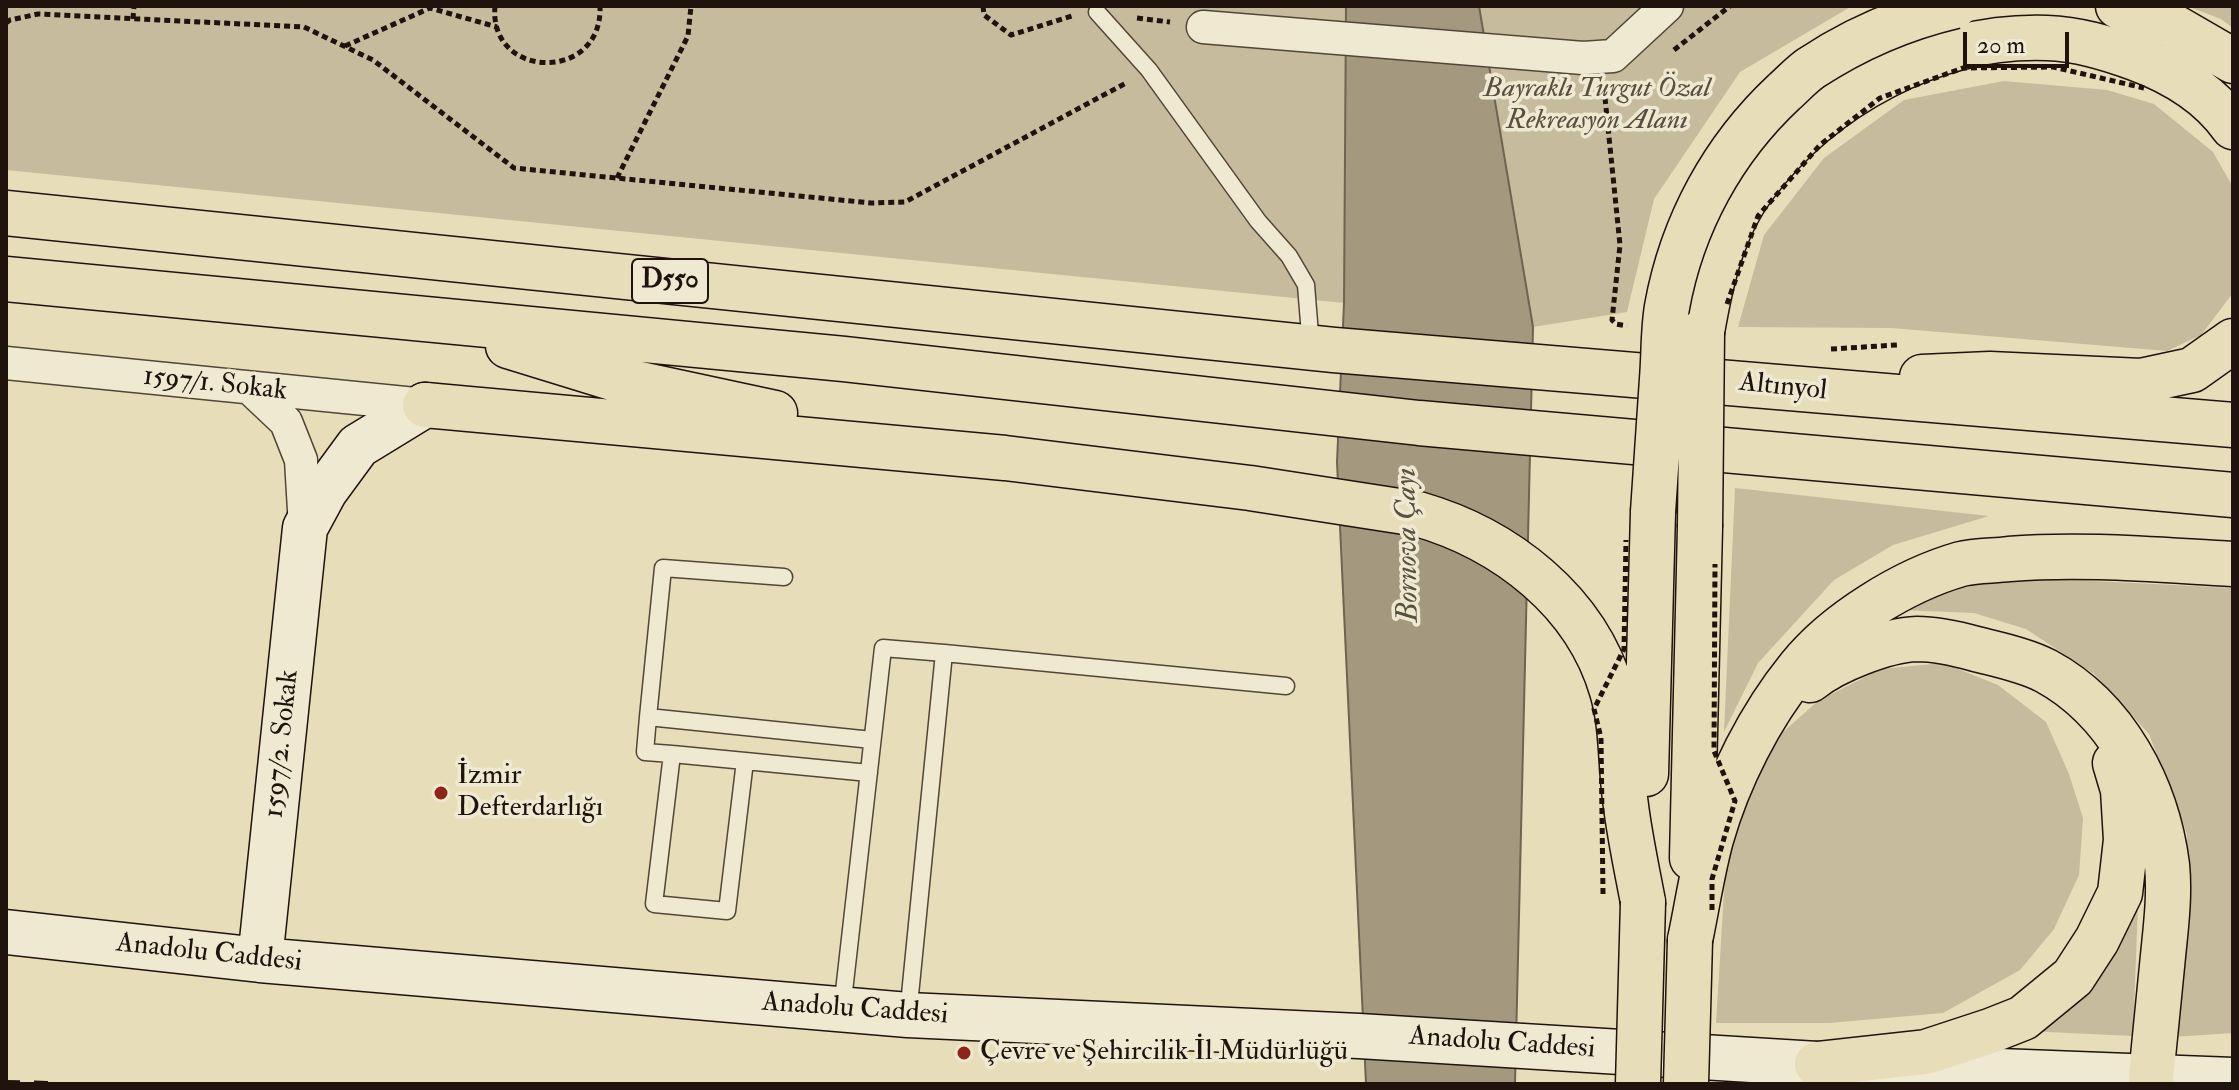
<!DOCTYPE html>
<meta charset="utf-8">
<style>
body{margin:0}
#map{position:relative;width:2239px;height:1090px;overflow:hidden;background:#e8ddb9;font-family:"IM FELL Double Pica",serif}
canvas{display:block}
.frame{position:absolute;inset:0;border:8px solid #20130d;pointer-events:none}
.scale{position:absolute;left:1963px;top:32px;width:106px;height:36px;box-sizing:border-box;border:4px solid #20130d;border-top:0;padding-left:10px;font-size:24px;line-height:28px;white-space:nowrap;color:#20130d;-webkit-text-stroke:6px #f0e9d2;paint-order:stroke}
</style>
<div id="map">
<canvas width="2239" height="1090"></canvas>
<div class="frame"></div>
<div class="scale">20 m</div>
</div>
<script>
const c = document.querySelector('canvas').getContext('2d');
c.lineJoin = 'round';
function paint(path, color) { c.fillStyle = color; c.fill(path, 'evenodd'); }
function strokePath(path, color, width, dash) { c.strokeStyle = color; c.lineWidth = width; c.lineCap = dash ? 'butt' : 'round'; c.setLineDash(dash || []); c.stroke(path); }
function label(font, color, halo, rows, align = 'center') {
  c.font = font + ' "IM FELL Double Pica",serif'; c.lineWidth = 7; c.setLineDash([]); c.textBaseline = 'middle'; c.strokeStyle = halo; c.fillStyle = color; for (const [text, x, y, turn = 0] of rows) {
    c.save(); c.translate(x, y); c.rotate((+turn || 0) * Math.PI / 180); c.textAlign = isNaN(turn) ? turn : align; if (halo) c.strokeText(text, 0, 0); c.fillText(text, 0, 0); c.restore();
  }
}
const green = new Path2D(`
 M6 6H1346L1344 303 6 170Z
 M1479 6H1852L1740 72 1654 199 1627 312 1533 327Z
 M2187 6H2233V28L2221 19Z
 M2004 81 2107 90 2154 104 2213 152 2233 187V293L2201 335 2167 351 1891 328 1738 327 1764 235 1824 158 1904 100Z
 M1735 488 1989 516 1893 545 1834 580 1758 663 1724 732Z
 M2015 577 2233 588V1033L2172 1037 2187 834 2149 734 2094 674 2026 629 1974 613 1901 610 1944 586Z
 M1943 663 1998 685 2046 722 2069 774 2083 818 2079 875 2054 929 2020 970 1943 1013 1829 1023H1716L1728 828 1774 740 1818 701 1881 669Z
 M2139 877 2133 1036 2026 1031Z`);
const water = new Path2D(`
 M1346 6H1479L1533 327 1515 1084H1366L1337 462 1344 303Z`);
const path = new Path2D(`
 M495 6C488 80 603 83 600 6
 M983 6 984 15 1011 35 1072 16
 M1137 18 1170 22
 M133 19 134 6
 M6 23 10 20 38 14 304 27 373 60 514 168 871 203 905 202 1126 83
 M345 46 430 8 497 27
 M1674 50 1730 6
 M1604 88 1620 245 1612 320 1616 324 1627 326
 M617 178 688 36 691 6
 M1831 349 1897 345`);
const lane = new Path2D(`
 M1097 12 1149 70 1258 221 1289 256 1306 285 1311 347
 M944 653 1286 686
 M648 717 663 568 784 577
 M672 754 745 761
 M869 773 745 761 727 911 654 904 672 754 645 752 648 717 872 740
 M842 1009 883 648 944 653 908 1015`);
const street = new Path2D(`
 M1203 27 1583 58 1613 56 1667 6
 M6 363 425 405
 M251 389 286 422 301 460 305 527`);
const secondary = new Path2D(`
 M6 932 260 960 908 1015 1359 1036 1817 1064 2233 1080
 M260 960 305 528 325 491 358 446 425 405`);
const highway = new Path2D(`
 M2118 6 2171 25 2233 61
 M6 213 1334 350 2233 425
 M6 279 844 359 1419 423 2233 495
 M1702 332C1711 280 1722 228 1755 185 1822 96 1934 34 2047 38 2078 39 2107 48 2135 58 2173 72 2210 94 2233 127
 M508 346 612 378 775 413
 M1922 377 1990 374 2141 381 2192 370 2233 341
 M425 405 1005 458 1250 488 1418 514C1505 539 1586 601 1612 691 1623 728 1620 768 1626 806 1630 838 1637 870 1643 902
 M1810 680C1833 661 1886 640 1917 639 1936 639 1958 644 1976 649 1999 655 2025 660 2046 671 2116 709 2157 787 2167 865 2170 895 2166 926 2163 956 2159 996 2155 1037 2151 1077
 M1646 774 1653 512
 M1692 858 1700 527
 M1690 940C1697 907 1702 872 1711 839 1728 779 1760 716 1799 668 1836 622 1905 580 1961 564 1976 560 1994 561 2009 559 2083 553 2158 560 2233 564
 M1817 1064 1926 1052 1990 1031 2023 1018 2073 977 2097 940 2120 893 2126 840 2123 790 2115 763`);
const rail = new Path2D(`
 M6 1083 54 1084`);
const pathBridge = new Path2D(`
 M1727 304 1758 216 1820 145 1880 98 1963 68 2053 67 2144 88
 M1603 894 1601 738 1594 709 1624 649 1626 540
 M1712 910V879L1735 801 1714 751 1715 564`);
const primaryBridge = new Path2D(`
 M1638 1084 1643 902
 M1686 1084 1690 940`);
const highwayBridge = new Path2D(`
 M1653 512C1656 468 1659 423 1662 379 1664 355 1663 330 1667 307 1682 224 1723 149 1784 92 1793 84 1801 75 1811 68 1855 39 1904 18 1955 6
 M1700 527 1702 332`);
const markers = [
 [441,793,8,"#8f2418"],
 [964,1053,8,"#8f2418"]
];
const shields = [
 [670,281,76]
];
const shieldNames = [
 ["D550",670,281]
];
const parkNames = [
 ["Bayraklı Turgut Özal",1597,90],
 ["Rekreasyon Alanı",1597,122]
];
const streetNames = [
 ["1597/1. Sokak",215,385,6],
 ["Altınyol",1783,388,6],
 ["1597/2. Sokak",283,744,-84],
 ["Anadolu Caddesi",209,954,6],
 ["Anadolu Caddesi",855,1010,4],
 ["Anadolu Caddesi",1502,1044,4]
];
const poiNames = [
 ["İzmir",457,777],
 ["Defterdarlığı",457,809],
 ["Çevre ve Şehircilik İl Müdürlüğü",980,1053]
];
const waterNames = [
 ["Bornova Çayı",1409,545,-91]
];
paint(green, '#c6bb9c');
paint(water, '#a4987f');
strokePath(water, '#6f6351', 2);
strokePath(lane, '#524638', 19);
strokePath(street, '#524638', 35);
strokePath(secondary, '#20130d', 47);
strokePath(highway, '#20130d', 47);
strokePath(path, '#20130d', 5, [6, 4]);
strokePath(lane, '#f0e9d2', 16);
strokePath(street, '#f0e9d2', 32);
strokePath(secondary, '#f0e9d2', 44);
strokePath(highway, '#e8ddb9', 44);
strokePath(rail, '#20130d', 6, [14, 14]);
strokePath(primaryBridge, '#20130d', 47, []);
strokePath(highwayBridge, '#20130d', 47, []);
strokePath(pathBridge, '#20130d', 5, [6, 4]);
strokePath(primaryBridge, '#e8ddb9', 44);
strokePath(highwayBridge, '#e8ddb9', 44);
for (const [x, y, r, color] of markers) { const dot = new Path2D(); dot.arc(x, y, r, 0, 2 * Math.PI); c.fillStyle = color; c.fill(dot); strokePath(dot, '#f0e9d2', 3); }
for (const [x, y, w] of shields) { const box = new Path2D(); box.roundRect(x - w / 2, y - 22, w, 44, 6); c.fillStyle = '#f0e9d2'; c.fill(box); strokePath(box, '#20130d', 2); }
label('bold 26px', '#20130d', null, shieldNames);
label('italic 28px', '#5a4e3f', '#f0e9d2', parkNames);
label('28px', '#20130d', '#f0e9d2', streetNames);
label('28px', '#20130d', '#f0e9d2', poiNames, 'left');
label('italic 30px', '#5b4f40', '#f0e9d2', waterNames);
</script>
